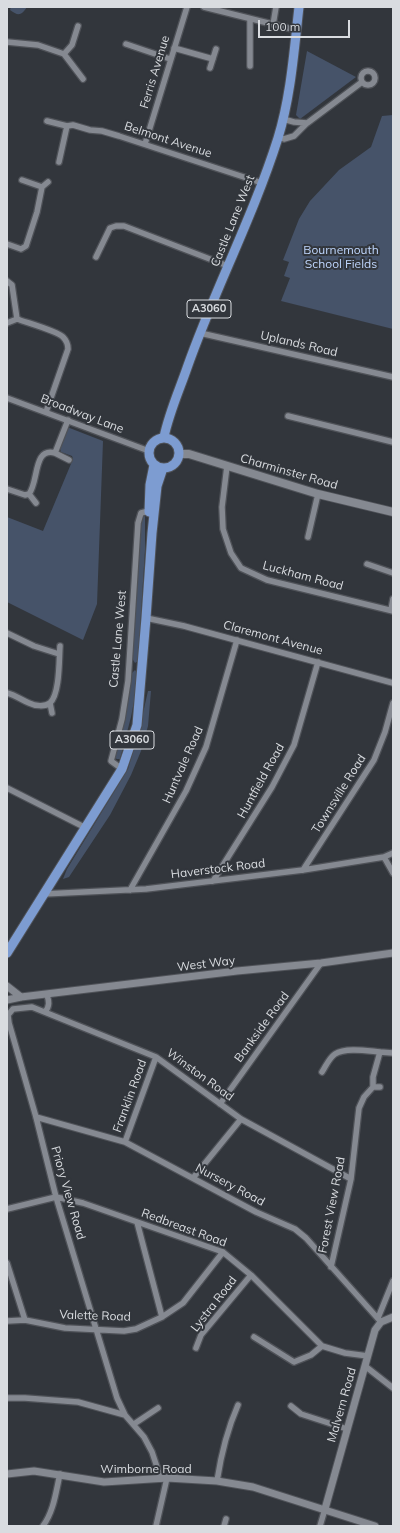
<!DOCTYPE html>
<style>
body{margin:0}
#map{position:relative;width:400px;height:1533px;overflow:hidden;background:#32363c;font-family:Mulish,sans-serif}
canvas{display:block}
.frame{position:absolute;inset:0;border:8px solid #d9dce0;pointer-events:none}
.scale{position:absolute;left:258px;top:20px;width:92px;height:18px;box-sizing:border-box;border:2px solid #d9dce0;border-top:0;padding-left:5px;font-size:12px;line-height:14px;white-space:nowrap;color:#d9dce0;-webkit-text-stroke:3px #32363c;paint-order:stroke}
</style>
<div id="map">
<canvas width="400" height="1533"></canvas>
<div class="frame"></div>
<div class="scale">100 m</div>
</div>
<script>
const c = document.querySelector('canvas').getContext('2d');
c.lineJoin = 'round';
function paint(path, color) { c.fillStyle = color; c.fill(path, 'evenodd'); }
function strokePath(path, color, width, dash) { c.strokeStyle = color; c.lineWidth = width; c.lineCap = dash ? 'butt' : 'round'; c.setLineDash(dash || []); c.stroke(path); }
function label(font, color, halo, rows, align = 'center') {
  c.font = font + ' Mulish,sans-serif'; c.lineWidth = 4; c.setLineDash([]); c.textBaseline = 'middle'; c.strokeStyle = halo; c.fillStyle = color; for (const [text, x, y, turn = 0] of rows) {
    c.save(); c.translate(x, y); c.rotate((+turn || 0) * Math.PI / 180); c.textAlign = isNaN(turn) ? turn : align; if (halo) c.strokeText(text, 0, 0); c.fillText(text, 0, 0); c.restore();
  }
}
const green = new Path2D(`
 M11 7H27C21 16 18 16 10 10Z
 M307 51 356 77 300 119 296 115Z
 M393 115V329L281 301 290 278 284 276 289 262 283 260 299 219 310 201 339 170 371 147 382 116Z
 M67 427 103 441 97 604 83 640 7 602V517L43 531 73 459 72 456 61 452 60 448Z
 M145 516V550L138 661 135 663 132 658 141 518Z
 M135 670 139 675 131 717 120 759H117L115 758 125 716 131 674Z
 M148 691H151L148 726 141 751 131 775 110 815 69 877 63 879 67 869 128 769 138 735Z`);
const minor = new Path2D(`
 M204 7 296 30
 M250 19V66
 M273 25 276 7
 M7 42 38 45 64 54 83 79
 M126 44 170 59
 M174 48 213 59
 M64 54 72 45 78 26
 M210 68 216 49
 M361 78a7 7 0 1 1 14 0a7 7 0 1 1-14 0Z
 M283 119 294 122 307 123
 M47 121 67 126 73 125 90 130 102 131 119 136 262 183
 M278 137 284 139 294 136 306 124 362 82
 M145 144 187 7
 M59 162 67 126
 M22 180 42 187
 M7 244 21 249 26 246 37 212 42 187 48 182
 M96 257 110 228 116 226H124L228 266
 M7 281 12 285 17 319
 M17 319C28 323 57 331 63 337 67 341 68 344 68 349L46 412
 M7 323 17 319
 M200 333 393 377
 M7 398 149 451
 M288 416 393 442
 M55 453 69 460
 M227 466 222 507 223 529 231 553 241 568 267 580 393 611
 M7 489 25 495 29 494C39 481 33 447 55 453L68 420
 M29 494 36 503
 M308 537 318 494
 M367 564 393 573
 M391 610 393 599
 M146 618 184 626 393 683
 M7 633 34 646 59 654
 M7 693C15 695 22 700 29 703 35 706 45 707 50 703 60 694 59 659 60 646
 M50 703 52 713
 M122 769 111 761 122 719 128 681 138 523 141 513 149 511
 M7 788 86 828
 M384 857 393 873
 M303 870 374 760 385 732 393 703
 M213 881 272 787 294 745 318 662
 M130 890 186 791 206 747 237 640
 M43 894 146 889 303 870 384 857 393 853
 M45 1012C50 1006 49 1001 47 995
 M380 1052 393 1053
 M322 1072C326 1066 329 1058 335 1054 346 1047 368 1051 380 1052L373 1077V1087
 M220 1104 321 963
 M36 1117 125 1142 256 1212 295 1229 306 1238 381 1322
 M125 1142 156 1057
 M193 1178 241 1119
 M7 1209 56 1197 83 1203 223 1252 251 1275 322 1346 345 1353 368 1356
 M137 1222 162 1317
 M7 1263 25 1320
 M331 1267 351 1179 359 1108 364 1097 373 1087H380
 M378 1318 393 1281
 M7 1321 25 1320 65 1328 124 1331 136 1329 162 1317 183 1303 223 1252
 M254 1337 294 1362 311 1355 322 1346
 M196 1348 201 1335 251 1275
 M365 1366 393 1388
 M7 1398H25L78 1402 125 1415 144 1437 152 1452 161 1479
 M291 1406 301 1414 347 1429
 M125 1415 117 1398 56 1197 36 1117 9 1023 8 1015 13 1009 32 1007 156 1057 241 1119 351 1179
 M134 1424 158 1408
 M217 1481C221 1455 227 1430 238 1405
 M43 1526C54 1511 56 1491 60 1474
 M156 1526 167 1478
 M224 1526 226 1519
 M320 1526 325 1509`);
const tertiary = new Path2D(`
 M7 986 21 997
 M7 1000 21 997 237 971 321 963 393 953
 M7 1474 34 1471 104 1482 167 1478 217 1481 253 1487 375 1526
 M325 1509 375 1330 381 1322 393 1317`);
const secondary = new Path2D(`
 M179 454H189L318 494 393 512`);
const primary = new Path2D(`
 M164 437C169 413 179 391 187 368 214 291 253 217 278 138 291 96 294 50 299 7
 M149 453a15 15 0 1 1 30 0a15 15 0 1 1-30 0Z
 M149 512 150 485 154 465
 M7 953 122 769 137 725 146 618 152 533 157 486 163 468`);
const shields = [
 [209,309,44],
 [132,740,44]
];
const shieldNames = [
 ["A3060",209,309],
 ["A3060",132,740]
];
const streetNames = [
 ["Ferris Avenue",155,72,-73],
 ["Belmont Avenue",168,140,18],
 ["Castle Lane West",233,221,-68],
 ["Uplands Road",299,344,13],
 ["Broadway Lane",82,414,21],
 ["Charminster Road",289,472,16],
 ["Luckham Road",303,576,15],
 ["Claremont Avenue",273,638,15],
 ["Castle Lane West",118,639,-85],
 ["Huntvale Road",183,765,-66],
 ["Huntfield Road",261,781,-61],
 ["Townsville Road",339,794,-58],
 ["Haverstock Road",218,869,-7],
 ["West Way",206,964,-7],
 ["Bankside Road",262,1027,-54],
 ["Winston Road",200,1075,36],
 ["Franklin Road",130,1096,-70],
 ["Nursery Road",230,1185,28],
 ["Priory View Road",68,1193,74],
 ["Forest View Road",332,1205,-79],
 ["Redbreast Road",184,1228,20],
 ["Lystra Road",214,1304,-52],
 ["Valette Road",95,1316,2],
 ["Malvern Road",342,1405,-74],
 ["Wimborne Road",146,1469]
];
const parkNames = [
 ["Bournemouth",341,250],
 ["School Fields",341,264]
];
paint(green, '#465369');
strokePath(minor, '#4f5258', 8);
strokePath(tertiary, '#4f5258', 9);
strokePath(secondary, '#4f5258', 10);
strokePath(primary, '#4f5258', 11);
strokePath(minor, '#858991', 5.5);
strokePath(tertiary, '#858991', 7);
strokePath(secondary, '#858991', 8);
strokePath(primary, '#7d9cd1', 9);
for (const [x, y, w] of shields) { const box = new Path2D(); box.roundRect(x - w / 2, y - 9, w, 18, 3); c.fillStyle = '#32363c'; c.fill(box); strokePath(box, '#d9dce0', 1); }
label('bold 11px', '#d9dce0', null, shieldNames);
label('12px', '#d9dce0', '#32363c', streetNames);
label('12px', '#bfd6fd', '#32363c', parkNames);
</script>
